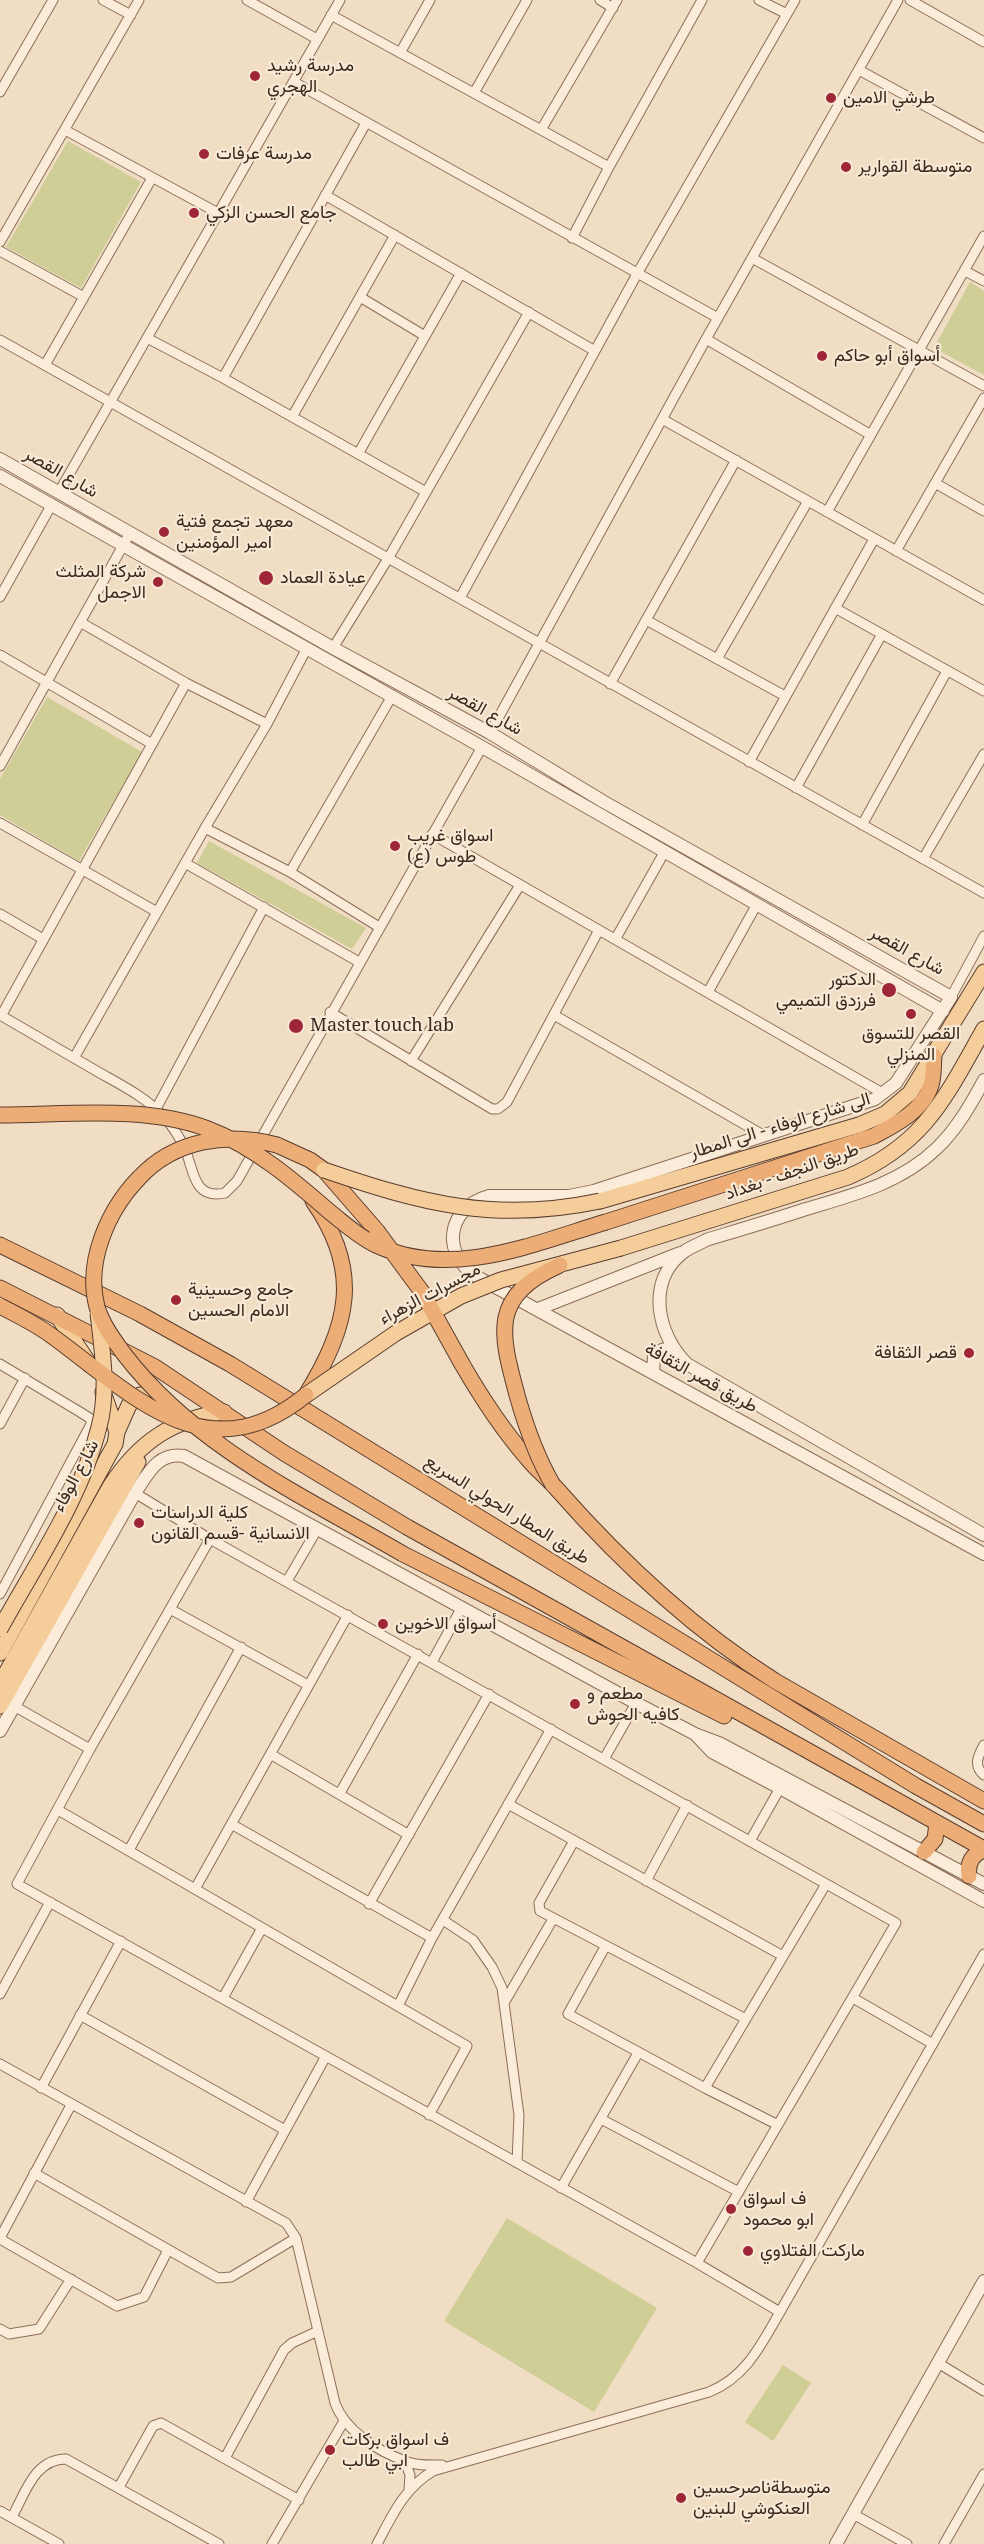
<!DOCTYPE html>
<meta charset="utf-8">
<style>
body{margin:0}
canvas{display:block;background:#f0ddc4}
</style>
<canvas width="984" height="2544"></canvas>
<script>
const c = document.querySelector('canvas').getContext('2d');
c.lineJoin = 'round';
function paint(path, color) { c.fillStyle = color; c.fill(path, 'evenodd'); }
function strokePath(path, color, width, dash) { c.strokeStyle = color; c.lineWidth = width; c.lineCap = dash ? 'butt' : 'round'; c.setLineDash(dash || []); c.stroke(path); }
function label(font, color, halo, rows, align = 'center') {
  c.font = font + ' "Noto Serif",Vazirmatn,serif'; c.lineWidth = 4.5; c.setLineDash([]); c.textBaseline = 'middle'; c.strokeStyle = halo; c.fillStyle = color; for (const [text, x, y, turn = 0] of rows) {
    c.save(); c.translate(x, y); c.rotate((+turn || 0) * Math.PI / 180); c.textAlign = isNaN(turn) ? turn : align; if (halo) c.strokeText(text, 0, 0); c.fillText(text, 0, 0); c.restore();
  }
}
const green = new Path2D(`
 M68 141 141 182 81 288 6 247Z
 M970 282 984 291V375L934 348Z
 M47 697 142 752 79 861 0 815V779Z
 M209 841 366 928 352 949 197 863Z
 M507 2218 657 2308 594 2412 444 2321Z
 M783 2365 811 2383 773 2441 745 2422Z`);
const minor = new Path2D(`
 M103 0 131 15
 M247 0 317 39
 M600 0 613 8
 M759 0 787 14
 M910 0 984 42
 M331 15 609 167
 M400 53 430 0
 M859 70 984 138
 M294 82 718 318
 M0 92 53 0
 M474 93 527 0
 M65 130 218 213
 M541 130 617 0
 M325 195 595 351
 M572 238 609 167 702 0
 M0 242 139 0
 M0 251 84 297
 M752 258 984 386
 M965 271 984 281
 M360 297 425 336
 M147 338 223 378 426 492
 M706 339 871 435
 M0 340 984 893
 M45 365 152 178
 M223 378 366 123
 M292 417 395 235
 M662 419 984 600
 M358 454 461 273
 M935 483 984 511
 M59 492 340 0
 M827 512 984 236
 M896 551 984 398
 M0 597 52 504
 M460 598 637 274 795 0
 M835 608 984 691
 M646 620 785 696
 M80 622 186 683 267 724
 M333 648 389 557 529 312
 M0 655 152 744
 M717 659 808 501
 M610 684 736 460
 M490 733 706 339 898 0
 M749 762 874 539
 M0 766 130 533
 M796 788 882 634
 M0 823 157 912
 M862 825 947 671
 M205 828 290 872 379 927
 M432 834 884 1094
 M923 859 984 754
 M185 863 359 962
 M290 872 392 696
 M0 914 43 939
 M616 938 665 851
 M708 992 757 904
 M951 997 984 936
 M330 1012 492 1109H498L507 1102 599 930
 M0 1015C34 1035 67 1054 100 1073 123 1086 147 1098 165 1118 173 1127 180 1138 185 1149 194 1170 193 1200 225 1193L237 1181 482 747
 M554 1015 763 1135
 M1 1016 186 683
 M74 1058 205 828 267 724 307 648
 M411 1061 520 885
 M156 1109 264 907
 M0 1364 80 1412 91 1419V1424L0 1594
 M0 1424 25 1378
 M135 1493 210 1539 896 1923 697 2263
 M210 1539 90 1749 17 1884 697 2263 780 2312
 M287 1581 318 1528
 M170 1609 308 1685
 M432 1662 462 1607
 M14 1706 90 1749
 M984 1745C978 1756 973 1766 984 1775
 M272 1755 409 1835
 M604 1759 636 1703
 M340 1793 418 1654
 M508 1804 783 1956
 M58 1810 467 2046 429 2115
 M233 1825 432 1938
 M574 1841 539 1903 540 1911 746 2019
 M750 1841 780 1788
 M129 1850 241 1647
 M646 1881 687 1805
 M195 1889 348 1615
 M369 1904 489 1694
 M443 1920 473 1940 492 1967 502 1988 519 2115 517 2163
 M605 1947 568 2014 705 2088
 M0 1994 50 1902
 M223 1998 262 1928
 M853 1998 933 2044
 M504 2003 553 1919
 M398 2006 432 1938 551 1729
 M80 2015 285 2130
 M0 2064 286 2223 296 2238 335 2403C345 2431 378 2451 405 2461 416 2466 430 2465 442 2465
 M41 2088 121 1941
 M601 2119 739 2192
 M778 2125 705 2088 826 1884
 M34 2173 218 2278 231 2277 296 2238
 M561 2188 638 2053
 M246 2202 326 2056
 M0 2238 71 2105
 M0 2239 117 2306 144 2297 168 2250
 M0 2329 9 2334 39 2329 71 2279
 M938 2363 984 2391
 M225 2458 284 2350 292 2343 318 2331
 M405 2462 410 2475 409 2489
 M119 2487 153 2426 161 2423 299 2500
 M0 2511 59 2544
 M853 2514 907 2544
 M12 2517C25 2494 34 2459 66 2459L219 2544
 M272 2544 344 2421
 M377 2544C392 2516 404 2488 433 2471L709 2392C746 2377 761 2345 780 2312L984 1954
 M944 2544 984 2474`);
const tertiary = new Path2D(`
 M0 459 333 648 490 733 604 802 951 997 896 1083 875 1099 594 1191 569 1196H489C446 1208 440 1255 479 1278L984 1554
 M0 476 482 747 943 1011
 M984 1080C971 1104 957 1129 937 1148 901 1183 853 1195 806 1209 773 1220 739 1230 706 1240 699 1244 691 1247 685 1251 645 1280 657 1335 687 1364L984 1535
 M538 1309 680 1253
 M653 1372 654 1356 662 1350 673 1348
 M0 1731 135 1493C148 1474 157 1452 184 1456L636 1703 695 1734 719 1743 984 1884
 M695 1734 712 1752 780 1788 984 1901
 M836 2544 984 2281`);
const primary = new Path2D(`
 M600 1201 859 1125 885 1114 910 1093 984 972
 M621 1248 848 1177C925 1144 945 1098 984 1029
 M57 1315 90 1365
 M117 1432 129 1405 140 1395H155L165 1403
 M0 1653 115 1444 117 1432 103 1392
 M0 1684 111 1485C139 1442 173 1419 224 1412
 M0 1706 138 1462`);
const trunk = new Path2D(`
 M277 1145 310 1160 324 1170 377 1231
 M606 1222 874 1136C895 1125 924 1110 931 1085 934 1076 933 1066 934 1056
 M0 1245 140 1314 230 1364 916 1786 984 1824
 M0 1288 155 1367 284 1453 407 1527 984 1849
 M462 1364C481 1397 502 1429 527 1458 536 1469 547 1478 556 1488 621 1562 691 1628 775 1681L984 1801
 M306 1395C348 1326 363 1272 313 1201
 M403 1554 724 1716
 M924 1852 935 1839 937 1823
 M969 1876C967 1863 972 1854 984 1850`);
const primaryBridge = new Path2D(`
 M324 1170C423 1204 496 1223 600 1201
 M306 1395 396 1333 461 1296 501 1280 621 1248
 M0 1629C35 1565 81 1499 99 1427 109 1390 102 1350 98 1313`);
const trunkBridge = new Path2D(`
 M0 1115C67 1115 144 1105 208 1129 255 1147 293 1180 331 1213 345 1224 359 1237 376 1245 451 1280 532 1244 606 1222
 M277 1145C228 1132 175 1139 139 1178 108 1210 85 1262 97 1307 102 1324 114 1340 124 1354 195 1447 305 1497 403 1554
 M377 1231 422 1292 462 1364
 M0 1306C17 1315 36 1324 52 1336 133 1395 207 1476 306 1395
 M553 1485C536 1456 526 1427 517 1395 500 1332 490 1296 560 1265`);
const markers = [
 [255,76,6,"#9e2637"],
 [831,98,6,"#9e2637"],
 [204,154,6,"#9e2637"],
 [846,167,6,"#9e2637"],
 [194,213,6,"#9e2637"],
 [822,356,6,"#9e2637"],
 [164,532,6,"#9e2637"],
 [266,578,8,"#9e2637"],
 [158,582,6,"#9e2637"],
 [395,846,6,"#9e2637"],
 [889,990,8,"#9e2637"],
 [911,1014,6,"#9e2637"],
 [296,1026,8,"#9e2637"],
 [176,1300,6,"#9e2637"],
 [969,1353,6,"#9e2637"],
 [139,1523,6,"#9e2637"],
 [383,1624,6,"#9e2637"],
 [575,1704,6,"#9e2637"],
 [731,2209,6,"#9e2637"],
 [748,2251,6,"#9e2637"],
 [330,2450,6,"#9e2637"],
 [681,2498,6,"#9e2637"]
];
const poiNames = [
 ["مدرسة رشيد",267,66],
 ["الهجري",267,87],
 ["طرشي الامين",843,98],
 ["مدرسة عرفات",216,154],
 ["متوسطة القوارير",858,167],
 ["جامع الحسن الزكي",206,213],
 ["أسواق أبو حاكم",834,356],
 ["معهد تجمع فتية",176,522],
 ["امير المؤمنين",176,543],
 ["شركة المثلث",146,572,"right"],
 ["الاجمل",146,593,"right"],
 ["عيادة العماد",280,578],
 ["اسواق غريب",407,836],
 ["طوس (ع)",407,857],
 ["الدكتور",876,980,"right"],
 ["فرزدق التميمي",876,1001,"right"],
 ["Master touch lab",310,1026],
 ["القصر للتسوق",911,1034,"center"],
 ["المنزلي",911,1055,"center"],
 ["جامع وحسينية",188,1290],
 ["الامام الحسين",188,1311],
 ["قصر الثقافة",957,1353,"right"],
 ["كلية الدراسات",151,1513],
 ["الانسانية -قسم القانون",151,1534],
 ["أسواق الاخوين",395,1624],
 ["مطعم و",587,1694],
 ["كافيه الحوش",587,1715],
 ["ف اسواق",743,2199],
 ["ابو محمود",743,2220],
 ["ماركت الفتلاوي",760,2251],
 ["ف اسواق بركات",342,2440],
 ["ابي طالب",342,2461],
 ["متوسطةناصرحسين",693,2488],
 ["العنكوشي للبنين",693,2509]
];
const streetNames = [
 ["شارع القصر",61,473,30],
 ["شارع القصر",485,711,29],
 ["شارع القصر",907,951,29],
 ["الى شارع الوفاء - الى المطار",780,1126,-17],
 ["طريق النجف - بغداد",792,1172,-19],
 ["مجسرات الزهراء",430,1294,-28],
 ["طريق قصر الثقافة",701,1378,29],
 ["شارع الوفاء",76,1476,-62],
 ["طريق المطار الحولي السريع",507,1510,32]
];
paint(green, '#cfce97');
strokePath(minor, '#8c6e59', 11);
strokePath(tertiary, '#8c6e59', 14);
strokePath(primary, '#5a3d2e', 17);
strokePath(trunk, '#5a3d2e', 17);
strokePath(minor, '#faecd8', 9);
strokePath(tertiary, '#faecd8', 12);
strokePath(primary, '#f5cd9b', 15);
strokePath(trunk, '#ecae76', 15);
strokePath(primaryBridge, '#5a3d2e', 17, []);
strokePath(trunkBridge, '#5a3d2e', 17, []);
strokePath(primaryBridge, '#f5cd9b', 15);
strokePath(trunkBridge, '#ecae76', 15);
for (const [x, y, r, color] of markers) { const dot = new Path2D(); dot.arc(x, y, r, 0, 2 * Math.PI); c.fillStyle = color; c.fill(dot); strokePath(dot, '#f7e9d4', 2); }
label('18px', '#3b281e', '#f7e9d4', poiNames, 'left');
label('18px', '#3b281e', '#f7e9d4', streetNames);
</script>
